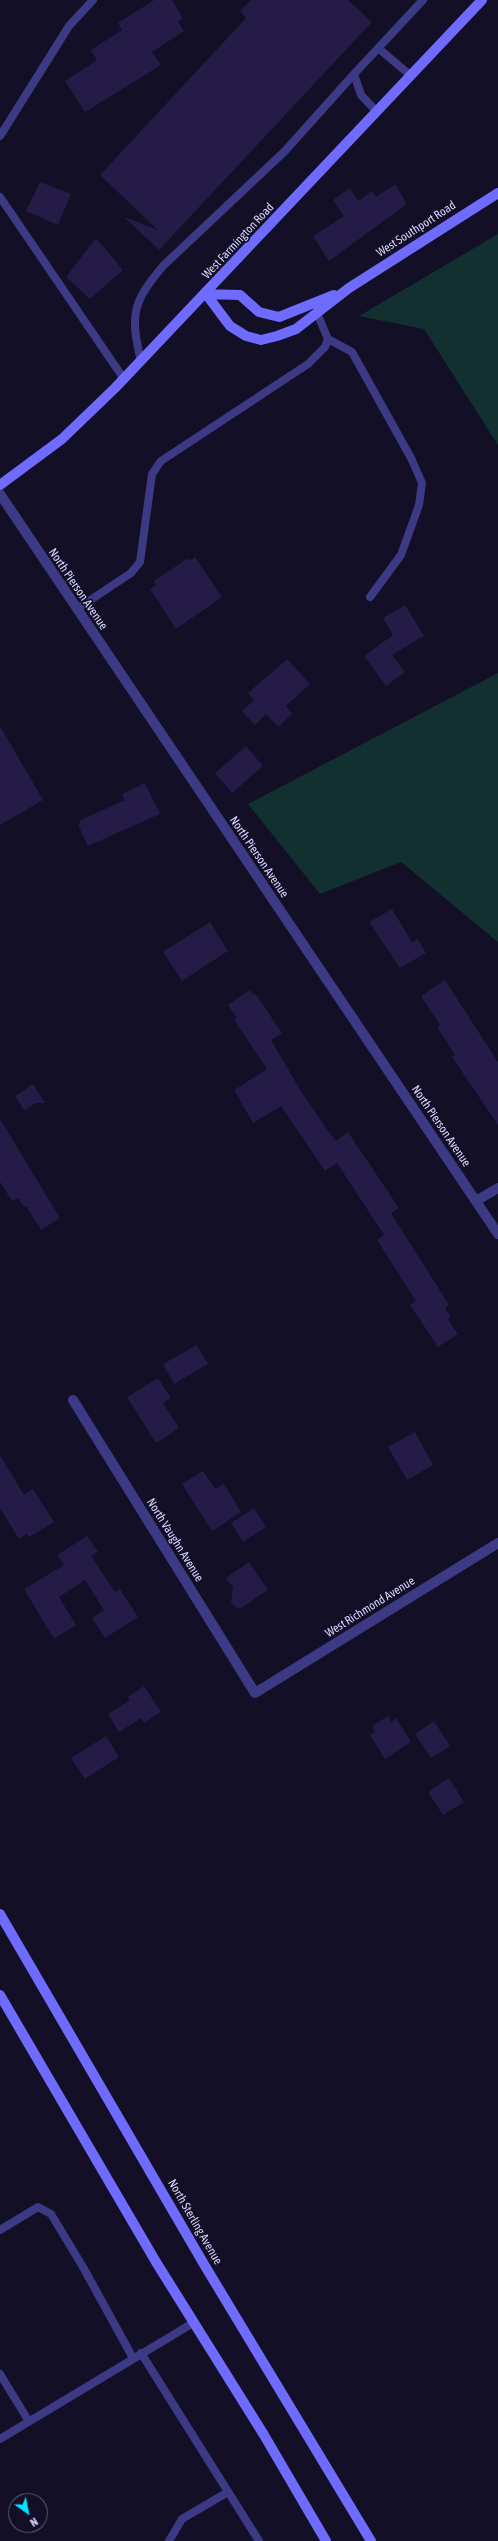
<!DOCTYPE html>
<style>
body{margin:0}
#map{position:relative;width:498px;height:2541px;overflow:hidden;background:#130f26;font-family:"Asap Condensed",sans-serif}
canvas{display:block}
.north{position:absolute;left:8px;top:2493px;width:40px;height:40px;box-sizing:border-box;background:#130f26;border:1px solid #625e7d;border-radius:50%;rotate:147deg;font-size:11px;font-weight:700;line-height:16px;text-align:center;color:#d9d4ff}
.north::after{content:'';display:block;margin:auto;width:14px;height:18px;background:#00e5ff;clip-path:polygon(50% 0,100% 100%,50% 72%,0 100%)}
</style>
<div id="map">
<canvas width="498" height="2541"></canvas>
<div class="north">N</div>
</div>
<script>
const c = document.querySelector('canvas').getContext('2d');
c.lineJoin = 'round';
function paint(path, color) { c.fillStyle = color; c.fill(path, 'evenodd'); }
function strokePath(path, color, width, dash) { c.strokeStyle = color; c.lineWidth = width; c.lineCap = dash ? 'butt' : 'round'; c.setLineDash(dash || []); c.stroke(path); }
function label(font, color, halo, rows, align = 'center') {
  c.font = font + ' "Asap Condensed",sans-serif'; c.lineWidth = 3.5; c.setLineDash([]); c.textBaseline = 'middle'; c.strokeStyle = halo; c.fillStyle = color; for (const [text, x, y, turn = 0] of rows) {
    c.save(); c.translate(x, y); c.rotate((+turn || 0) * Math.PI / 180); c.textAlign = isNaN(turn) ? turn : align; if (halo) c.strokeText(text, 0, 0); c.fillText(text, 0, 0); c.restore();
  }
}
const green = new Path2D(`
 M498 234V445L424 329 359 316Z
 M498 673V942L401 862 320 894 248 804Z`);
const building = new Path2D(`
 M154 0H172L183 18 178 22 184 31 152 52 161 65 85 112 65 81 97 60 91 50 122 30 118 23Z
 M251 0H348L372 22 159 250 124 217 158 230 100 175 246 18 240 11Z
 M40 182 71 194 58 225 26 211Z
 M395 184 407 204 329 261 313 236 344 216 333 200 350 188 358 201 372 191 376 197Z
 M96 238 123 270 90 299 66 277Z
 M195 557 222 597 176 629 150 589 156 585 154 581 188 558 189 561Z
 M405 605 424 636 392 655 405 672 386 686 364 656 393 635 383 618Z
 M287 659 310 684 286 706 292 714 278 727 266 714 255 725 242 711 254 700 248 693Z
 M0 726 43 800 0 825Z
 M246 746 263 766 232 793 215 773Z
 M145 783 160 814 88 846 78 825 80 824 79 821 125 800 122 794Z
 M392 909 412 942 418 939 426 953 400 968 369 922Z
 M210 922 228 951 182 981 163 952Z
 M445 980 498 1062V1125L452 1057 455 1055 437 1027 440 1025 421 996Z
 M250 990 253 995 255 993 282 1033 271 1040 302 1093 329 1132 336 1141 348 1132 399 1208 391 1213 449 1305 445 1308 451 1317 448 1319 458 1334 438 1347 410 1305 416 1301 377 1240 384 1235 337 1163 325 1171 281 1106 253 1123 234 1090 267 1069 234 1020 237 1018 228 1005Z
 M33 1084 45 1103H36L24 1110 15 1096Z
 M0 1119 60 1218 41 1230 26 1206 24 1207 18 1198 12 1201 0 1182Z
 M197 1345 208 1364 174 1384 163 1364Z
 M158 1378 171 1398 163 1403 179 1428 156 1443 127 1397Z
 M415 1432 433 1465 407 1480 388 1447Z
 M0 1455 24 1495 33 1489 54 1522 29 1537 27 1534 19 1539 0 1508Z
 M203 1471 215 1489 224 1484 241 1512 212 1531 182 1484Z
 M254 1508 266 1527 243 1542 231 1523Z
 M87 1536 98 1552 91 1556 115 1592 120 1589 138 1617 105 1638 92 1618 104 1610 85 1580 59 1597 76 1625 54 1639 24 1589 64 1565 57 1555Z
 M249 1562 268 1590 241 1608 235 1607 231 1602 233 1587 226 1578Z
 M144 1686 161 1712 144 1723 141 1718 119 1732 108 1714 130 1700 128 1697Z
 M388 1716 391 1722 396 1718 411 1742 385 1759 370 1735 375 1732 372 1726Z
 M434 1721 450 1746 431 1758 415 1734Z
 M106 1736 119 1757 85 1779 71 1758Z
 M449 1778 464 1802 443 1815 428 1792Z`);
const service = new Path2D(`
 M378 48 410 75
 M376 111 361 95 354 74 423 0
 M0 136 69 26 93 0
 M0 197 124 379
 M328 339 352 352 411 458 422 483 419 505 401 555 370 597
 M141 361C130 315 132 303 163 266L285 151 354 74
 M77 609 131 573 140 562 152 474 161 461 308 364 325 347 328 339 317 313
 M0 2230 38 2207 51 2214 83 2267 133 2358
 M141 2353 259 2541
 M0 2374 28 2420
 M0 2439 193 2323
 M169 2541 182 2519 228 2492`);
const minor = new Path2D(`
 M0 494 498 1234
 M476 1201 498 1188
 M73 1400 255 1693 498 1543`);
const secondary = new Path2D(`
 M206 294 230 326 246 336 261 340 277 336 296 329 349 288 498 193
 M206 294 240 295 259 312 279 317 334 295
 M0 485 62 439 115 388 482 0
 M0 1914 205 2266 371 2541
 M0 1995 156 2262 264 2435 326 2541`);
const streetNames = [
 ["West Southport Road",416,229,-33],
 ["West Farmington Road",238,241,-47],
 ["North Pierson Avenue",78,589,56],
 ["North Pierson Avenue",259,857,56],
 ["North Pierson Avenue",441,1126,56],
 ["North Vaughn Avenue",175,1540,58],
 ["West Richmond Avenue",370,1607,-32],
 ["North Sterling Avenue",195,2222,60]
];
paint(green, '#12302f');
paint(building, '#241b47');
strokePath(service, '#3d3a85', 8);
strokePath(minor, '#3d3a85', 10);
strokePath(secondary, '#6f6bff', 10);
label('12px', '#d9d4ff', '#130f26', streetNames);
</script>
